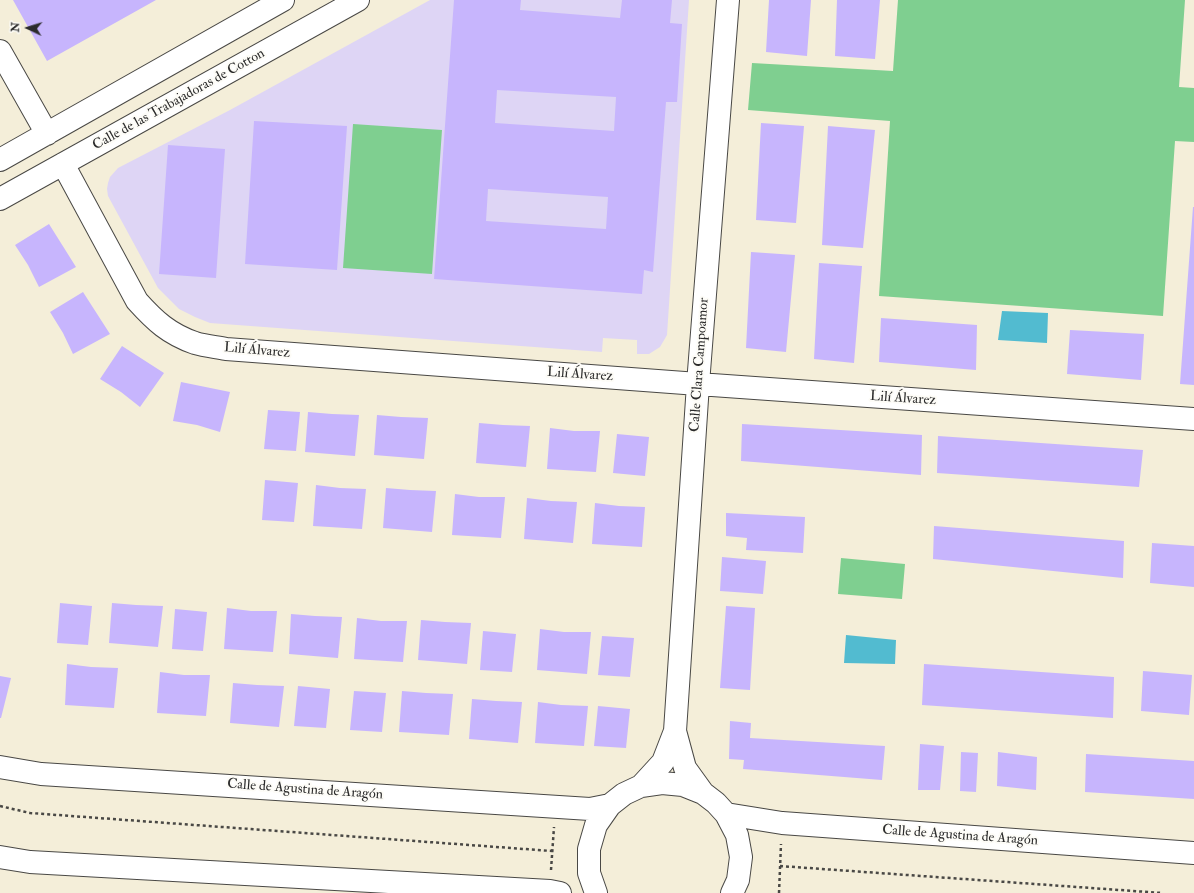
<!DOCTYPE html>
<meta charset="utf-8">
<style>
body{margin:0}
#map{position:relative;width:1194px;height:893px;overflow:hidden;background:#f4eed9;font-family:"IM FELL Double Pica",serif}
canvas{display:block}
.north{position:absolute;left:8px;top:8px;width:40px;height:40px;-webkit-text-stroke:3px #fdfcf7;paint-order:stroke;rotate:274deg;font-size:11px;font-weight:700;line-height:16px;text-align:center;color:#2b2b2b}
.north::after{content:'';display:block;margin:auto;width:14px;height:18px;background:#2b2b2b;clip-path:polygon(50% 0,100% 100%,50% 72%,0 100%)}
</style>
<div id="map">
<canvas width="1194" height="893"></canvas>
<div class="north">N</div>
</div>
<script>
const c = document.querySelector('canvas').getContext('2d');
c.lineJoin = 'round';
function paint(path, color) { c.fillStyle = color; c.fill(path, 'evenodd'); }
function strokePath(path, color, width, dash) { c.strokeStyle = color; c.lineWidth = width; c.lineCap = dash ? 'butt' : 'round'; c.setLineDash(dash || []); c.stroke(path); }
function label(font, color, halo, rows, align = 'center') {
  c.font = font + ' "IM FELL Double Pica",serif'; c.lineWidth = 4; c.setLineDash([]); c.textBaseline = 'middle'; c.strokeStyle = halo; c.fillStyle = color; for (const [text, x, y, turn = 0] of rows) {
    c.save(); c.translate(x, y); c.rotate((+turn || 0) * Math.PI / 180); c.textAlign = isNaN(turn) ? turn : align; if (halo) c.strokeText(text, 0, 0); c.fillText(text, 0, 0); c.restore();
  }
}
const built = new Path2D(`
 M430 0H689L667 335 660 347 649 354H637V340L603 338 602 352 210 323 195 317 179 309 158 288 108 196 107 189 108 183 110 177 118 168 230 110Z`);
const green = new Path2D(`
 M898 0H1185L1179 87 1194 88V142L1175 141 1163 316 879 296 890 121 748 110 752 63 893 71Z
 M353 124 442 130 432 274 343 268Z
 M841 558 905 564 902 599 838 594Z`);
const water = new Path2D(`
 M1002 311 1048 313 1047 343 998 340Z
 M846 635 896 640 895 664 844 663Z`);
const building = new Path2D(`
 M13 0H156L47 61Z
 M454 0H521L520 10 620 18 622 0H672L670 23 682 24 677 102H666L653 272 644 270 642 294 434 279ZM497 90 616 97 614 131 495 123ZM488 189 608 197 606 229 486 221Z
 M769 0H811L807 56 766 52Z
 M837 0H880L875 59 835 56Z
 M254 121 347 126 337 270 245 264Z
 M761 123 804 126 796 223 756 220Z
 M828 126 875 130 863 248 822 245Z
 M168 145 225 149 216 278 159 274Z
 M1193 207H1194V385L1180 384Z
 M49 224 76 267 39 287 28 265 15 245Z
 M751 252 795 255 786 352 746 348Z
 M819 263 862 266 854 363 814 359Z
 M83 292 110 334 73 354 63 333 50 312Z
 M881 318 977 325 976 370 879 362Z
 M1070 330 1144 334 1141 380 1067 374Z
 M122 346 164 373 140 407 121 392 100 379Z
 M181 382 230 392 220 432 197 425 173 421Z
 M268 410 300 412 296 451 264 449Z
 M308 412 332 414 359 415 355 456 305 452Z
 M377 415 401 417 428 418 424 459 374 455Z
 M479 423 503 425 530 426 526 467 476 463Z
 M742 424 922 435 921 475 741 461Z
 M550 428 574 431H600L596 472 547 469Z
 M617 434 649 437 645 476 613 473Z
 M938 436 1143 450 1139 487 937 473Z
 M265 480 298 483 294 522 262 520Z
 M316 485 340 488 366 489 362 529 313 526Z
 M386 488 410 490 436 491 432 532 383 528Z
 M455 494 479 497H505L501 538 452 535Z
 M527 498 551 501 577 502 573 543 524 539Z
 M595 503 619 506 645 507 642 547 592 544Z
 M726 513 805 517 803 553 746 550 747 538 726 536Z
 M934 526 1124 541 1123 578 933 559Z
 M1152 543 1194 546V587L1150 583Z
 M722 557 766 561 763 594 720 591Z
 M60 603 92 606 88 645 57 643Z
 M112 603 136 605 163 606 158 647 109 643Z
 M726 606 755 608 750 690 720 688Z
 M227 608 251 611H277L273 652 224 649Z
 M175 609 207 612 203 651 172 649Z
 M291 614 315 616 342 617 338 658 289 654Z
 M357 618 381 621H407L403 662 354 659Z
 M421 620 445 622 471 623 467 664 418 660Z
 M540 629 564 632H591L587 674 537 670Z
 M483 631 516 634 512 672 480 670Z
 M602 636 634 638 630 677 598 675Z
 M67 664 91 667 118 668 114 708 65 705Z
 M924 664 1114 677 1113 718 922 705Z
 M1143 671 1192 675 1189 715 1141 711Z
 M160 672 184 675H210L206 716 157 713Z
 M0 676 11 678 1 718H0Z
 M233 683 257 685 284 686 279 727 230 723Z
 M298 686 330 689 326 728 294 726Z
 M354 691 386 693 382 732 350 730Z
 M402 691 426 693 453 694 449 735 399 732Z
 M472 699 496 701 522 702 518 743 469 739Z
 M538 702 561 705 588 706 584 746 535 743Z
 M598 706 630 709 626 748 594 746Z
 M730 721 751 723 750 738 885 746 882 780 743 769 744 760 729 759Z
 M920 744 944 746 940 790H918Z
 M961 752 978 753 976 792 960 791Z
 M998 752 1037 757 1036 790 997 786Z
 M1086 754 1194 761V799L1085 792Z`);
const path = new Path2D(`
 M0 806 30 813 552 851
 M780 866 1162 893
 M551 870 554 827
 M779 893 781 844`);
const minor = new Path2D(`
 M0 51 47 134
 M0 160 283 0
 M63 164 137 301C155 321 169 334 195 343 205 346 216 347 226 349L698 384 1194 419
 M0 199 358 0
 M675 731 685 768 703 793
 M0 767 41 774 590 809 610 805
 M641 786 663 762 675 731 698 384 728 0
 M726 814 782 823 1194 853
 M0 857 30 862 550 891 560 893
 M596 893 589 873V849L596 825 610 805 624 794 641 786 662 783 683 785 703 793 716 803 726 814 737 835 741 857 738 880 732 893`);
const streetNames = [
 ["Calle de las Trabajadoras de Cotton",179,100,-29],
 ["Lilí Álvarez",257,351,5],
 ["Calle Clara Campoamor",700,365,-86],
 ["Lilí Álvarez",580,375,4],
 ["Lilí Álvarez",903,399,4],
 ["Calle de Agustina de Aragón",305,790,4],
 ["Calle de Agustina de Aragón",960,836,4]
];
paint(built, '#ded5f5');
paint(green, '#7fcf90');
paint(water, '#52bbd0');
paint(building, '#c7b5fd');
strokePath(minor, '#494845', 24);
strokePath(path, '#494845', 2.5, [3, 3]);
strokePath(minor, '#fff', 22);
label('14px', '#2b2b2b', '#fdfcf7', streetNames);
</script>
